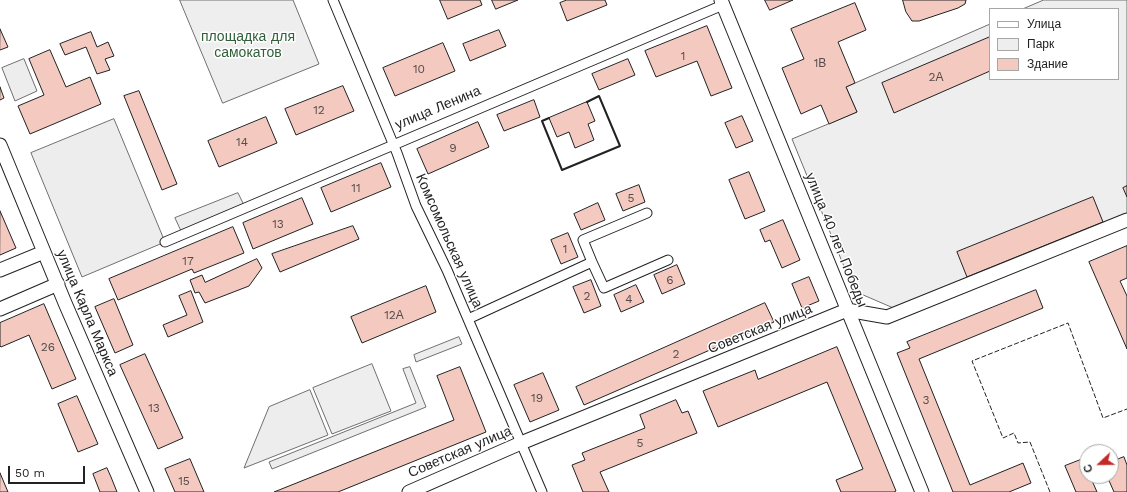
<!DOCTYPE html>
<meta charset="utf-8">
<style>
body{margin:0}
#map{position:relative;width:1127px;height:492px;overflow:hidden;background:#fff;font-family:"Work Sans",sans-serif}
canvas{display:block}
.legend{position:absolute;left:989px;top:8px;width:130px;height:72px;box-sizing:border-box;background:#fff;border:1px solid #a7a7a7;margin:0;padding:5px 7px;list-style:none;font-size:12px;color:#222}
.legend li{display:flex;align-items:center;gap:8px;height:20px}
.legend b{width:20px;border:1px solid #a7a7a7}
.north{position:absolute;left:1079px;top:444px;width:40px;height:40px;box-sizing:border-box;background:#fff;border:1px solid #a7a7a7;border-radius:50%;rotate:248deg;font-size:11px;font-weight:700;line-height:16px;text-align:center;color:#222}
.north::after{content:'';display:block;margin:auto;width:14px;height:18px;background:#c62828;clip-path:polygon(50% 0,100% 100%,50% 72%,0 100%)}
.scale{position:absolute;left:8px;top:466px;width:77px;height:18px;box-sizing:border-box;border:2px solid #222;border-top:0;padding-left:5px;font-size:12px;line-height:14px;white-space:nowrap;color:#222;-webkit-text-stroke:3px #fff;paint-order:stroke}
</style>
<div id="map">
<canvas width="1127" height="492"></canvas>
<ul class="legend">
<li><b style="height:5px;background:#fff"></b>Улица</li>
<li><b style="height:11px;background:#eee"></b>Парк</li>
<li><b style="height:11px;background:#f3c9c0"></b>Здание</li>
</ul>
<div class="north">С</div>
<div class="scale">50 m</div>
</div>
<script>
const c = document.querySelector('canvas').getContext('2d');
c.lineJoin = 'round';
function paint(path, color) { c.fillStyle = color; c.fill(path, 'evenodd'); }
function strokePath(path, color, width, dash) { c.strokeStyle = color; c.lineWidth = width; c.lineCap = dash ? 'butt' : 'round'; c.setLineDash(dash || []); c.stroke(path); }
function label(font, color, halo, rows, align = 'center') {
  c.font = font + ' "Work Sans",sans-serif'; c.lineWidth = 3; c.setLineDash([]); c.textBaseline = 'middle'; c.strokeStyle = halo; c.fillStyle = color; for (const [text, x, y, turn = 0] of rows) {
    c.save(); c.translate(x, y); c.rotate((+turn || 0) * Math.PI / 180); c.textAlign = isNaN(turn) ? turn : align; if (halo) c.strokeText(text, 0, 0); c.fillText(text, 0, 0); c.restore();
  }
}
const green = new Path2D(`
 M180 0H293L319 64 223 103Z
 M1044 0H1127V215L898 310 854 291 792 139 857 112 846 87 990 24V79H1118V9H1023Z
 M372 364 391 411 332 434 313 388Z`);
const parking = new Path2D(`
 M24 59 37 91 15 101 2 68Z
 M114 119 165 242 82 277 31 153Z
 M238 193 244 205 181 231 175 218Z
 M459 337 462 344 416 362 414 355Z
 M410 367 426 407 272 469 269 462 416 403 403 369Z
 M310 390 328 435 244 468 269 407Z`);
const building = new Path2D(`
 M440 0H480L482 5 448 19Z
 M492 0H518L496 9Z
 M567 0H605L607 5 567 21 560 3Z
 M765 0H793L770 10Z
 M903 0H966L965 4 958 8 919 21H912L906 12Z
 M855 3 866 30 838 42 855 83 846 87 857 112 829 124 821 105 801 114 782 68 804 59 791 29Z
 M707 26 732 88 711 96 697 61 656 77 645 51Z
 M0 29 8 47 0 50Z
 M499 30 506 46 470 61 463 44Z
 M91 32 97 47 108 42 114 56 105 59 110 70 97 74 86 47 65 55 60 44Z
 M990 37V71L894 113 882 83Z
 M443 43 455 71 395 96 383 68Z
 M50 50 66 87 90 77 101 104 30 134 18 106 44 95 29 59Z
 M628 59 635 75 599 90 592 74Z
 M343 86 354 111 296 135 285 109Z
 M0 87 4 98 0 100Z
 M139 91 177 184 162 190 124 96Z
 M534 100 540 117 504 131 497 115Z
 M587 102 595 121 588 124 594 140 575 148 569 132 557 137 549 118Z
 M742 116 753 141 736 148 725 123Z
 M266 117 277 143 219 167 208 141Z
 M478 122 489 147 428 174 417 149Z
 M381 163 391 187 331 212 321 188Z
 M749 172 765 211 745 219 729 180Z
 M639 185 645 202 623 211 616 194Z
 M1127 186V197L1123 188Z
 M1093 197 1103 222 967 277 957 252Z
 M302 198 313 224 253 249 243 223Z
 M598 203 605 220 581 230 574 214Z
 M0 211 16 248 0 255Z
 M783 220 800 260 782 268 770 240 765 242 760 230Z
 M353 226 359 239 280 272 272 254Z
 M233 227 244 253 194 273 192 269 118 300 109 279Z
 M568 233 578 257 561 264 551 240Z
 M1127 246V278L1120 281 1127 296V349L1089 262Z
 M257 259 262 268 249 286 205 303 199 292 195 293 190 280 202 275 205 282Z
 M677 265 685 284 662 294 654 275Z
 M809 277 819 301 802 308 792 284Z
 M591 280 601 306 584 313 573 287Z
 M636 285 644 302 621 312 614 295Z
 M426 286 436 312 362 343 351 317Z
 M1036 290 1043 308 919 359 970 485 1023 463 1031 483 1009 492H953L897 353 910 348 907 342Z
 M191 291 203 322 168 337 163 325 187 315 179 296Z
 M114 299 133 345 115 353 95 307Z
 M765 303 774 322 584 405 576 387Z
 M44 304 76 379 52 389 29 335 1 347 0 346V323Z
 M837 347 896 491 894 492H841L836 480 863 469 827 382 718 427 703 391 755 370 758 379Z
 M145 354 183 438 158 449 120 365Z
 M460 367 486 432 338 492H274L454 420 437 376Z
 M543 373 559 410 530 422 514 385Z
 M77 396 98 444 78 452 58 404Z
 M676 400 682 413 688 411 697 433 600 472 609 492H583L572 465 585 460 582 453 645 428 640 415Z
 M1124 457 1127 465V492H1114L1107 476H1111V462Z
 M190 459 204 492H175L165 469Z
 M1083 459 1087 468V476H1090L1097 492H1076L1065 466Z
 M107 468 111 477 117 492H100L93 474Z
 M0 473 8 492H0Z`);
const street = new Path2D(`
 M333 0 397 153 416 206 447 270 542 492
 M165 242 723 5
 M592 262 583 240 647 213
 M468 319 592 262 604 288 668 260`);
const secondary = new Path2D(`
 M721 0 922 492
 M0 145 65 303 147 492
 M0 270 44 252
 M0 309 58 284
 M409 492 521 443 847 310 887 317 1127 220`);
const fence = new Path2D(`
 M1050 492 1030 442 1018 443 1014 433 1003 438 972 361 1068 323 1103 418 1127 409`);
const wall = new Path2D(`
 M549 118 542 121 562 170 620 146 599 96 587 102`);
const numberNames = [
 ["1",683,56],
 ["1В",820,63],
 ["10",419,69],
 ["2А",936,77],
 ["12",319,110],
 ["14",242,142],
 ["9",453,148],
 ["11",356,188],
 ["5",631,198],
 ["13",278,224],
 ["1",565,249],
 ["17",188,261],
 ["6",670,280],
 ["2",587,296],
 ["4",629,299],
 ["12А",394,315],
 ["26",48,347],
 ["2",676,354],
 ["19",537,398],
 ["3",926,400],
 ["13",154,408],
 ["5",640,443],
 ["15",184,481]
];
const parkNames = [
 ["площадка для",248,37],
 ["самокатов",248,53]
];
const streetNames = [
 ["улица Ленина",438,108,-23],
 ["улица 40 лет Победы",836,240,68],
 ["Комсомольская улица",449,241,66],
 ["улица Карла Маркса",87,313,67],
 ["Советская улица",760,329,-22],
 ["Советская улица",460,452,-23]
];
paint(green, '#eee');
strokePath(green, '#6f6f6f', 1);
paint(parking, '#ededed');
strokePath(parking, '#6f6f6f', 1);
paint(building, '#f3c9c0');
strokePath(building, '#222', 1);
strokePath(street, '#222', 11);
strokePath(secondary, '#222', 15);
strokePath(street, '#fff', 9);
strokePath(secondary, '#fff', 13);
strokePath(fence, '#222', 1, [5, 2]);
strokePath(wall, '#222', 2);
label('12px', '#564c4a', null, numberNames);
label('14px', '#2f5e38', '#fff', parkNames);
label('14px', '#222', '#fff', streetNames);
</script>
